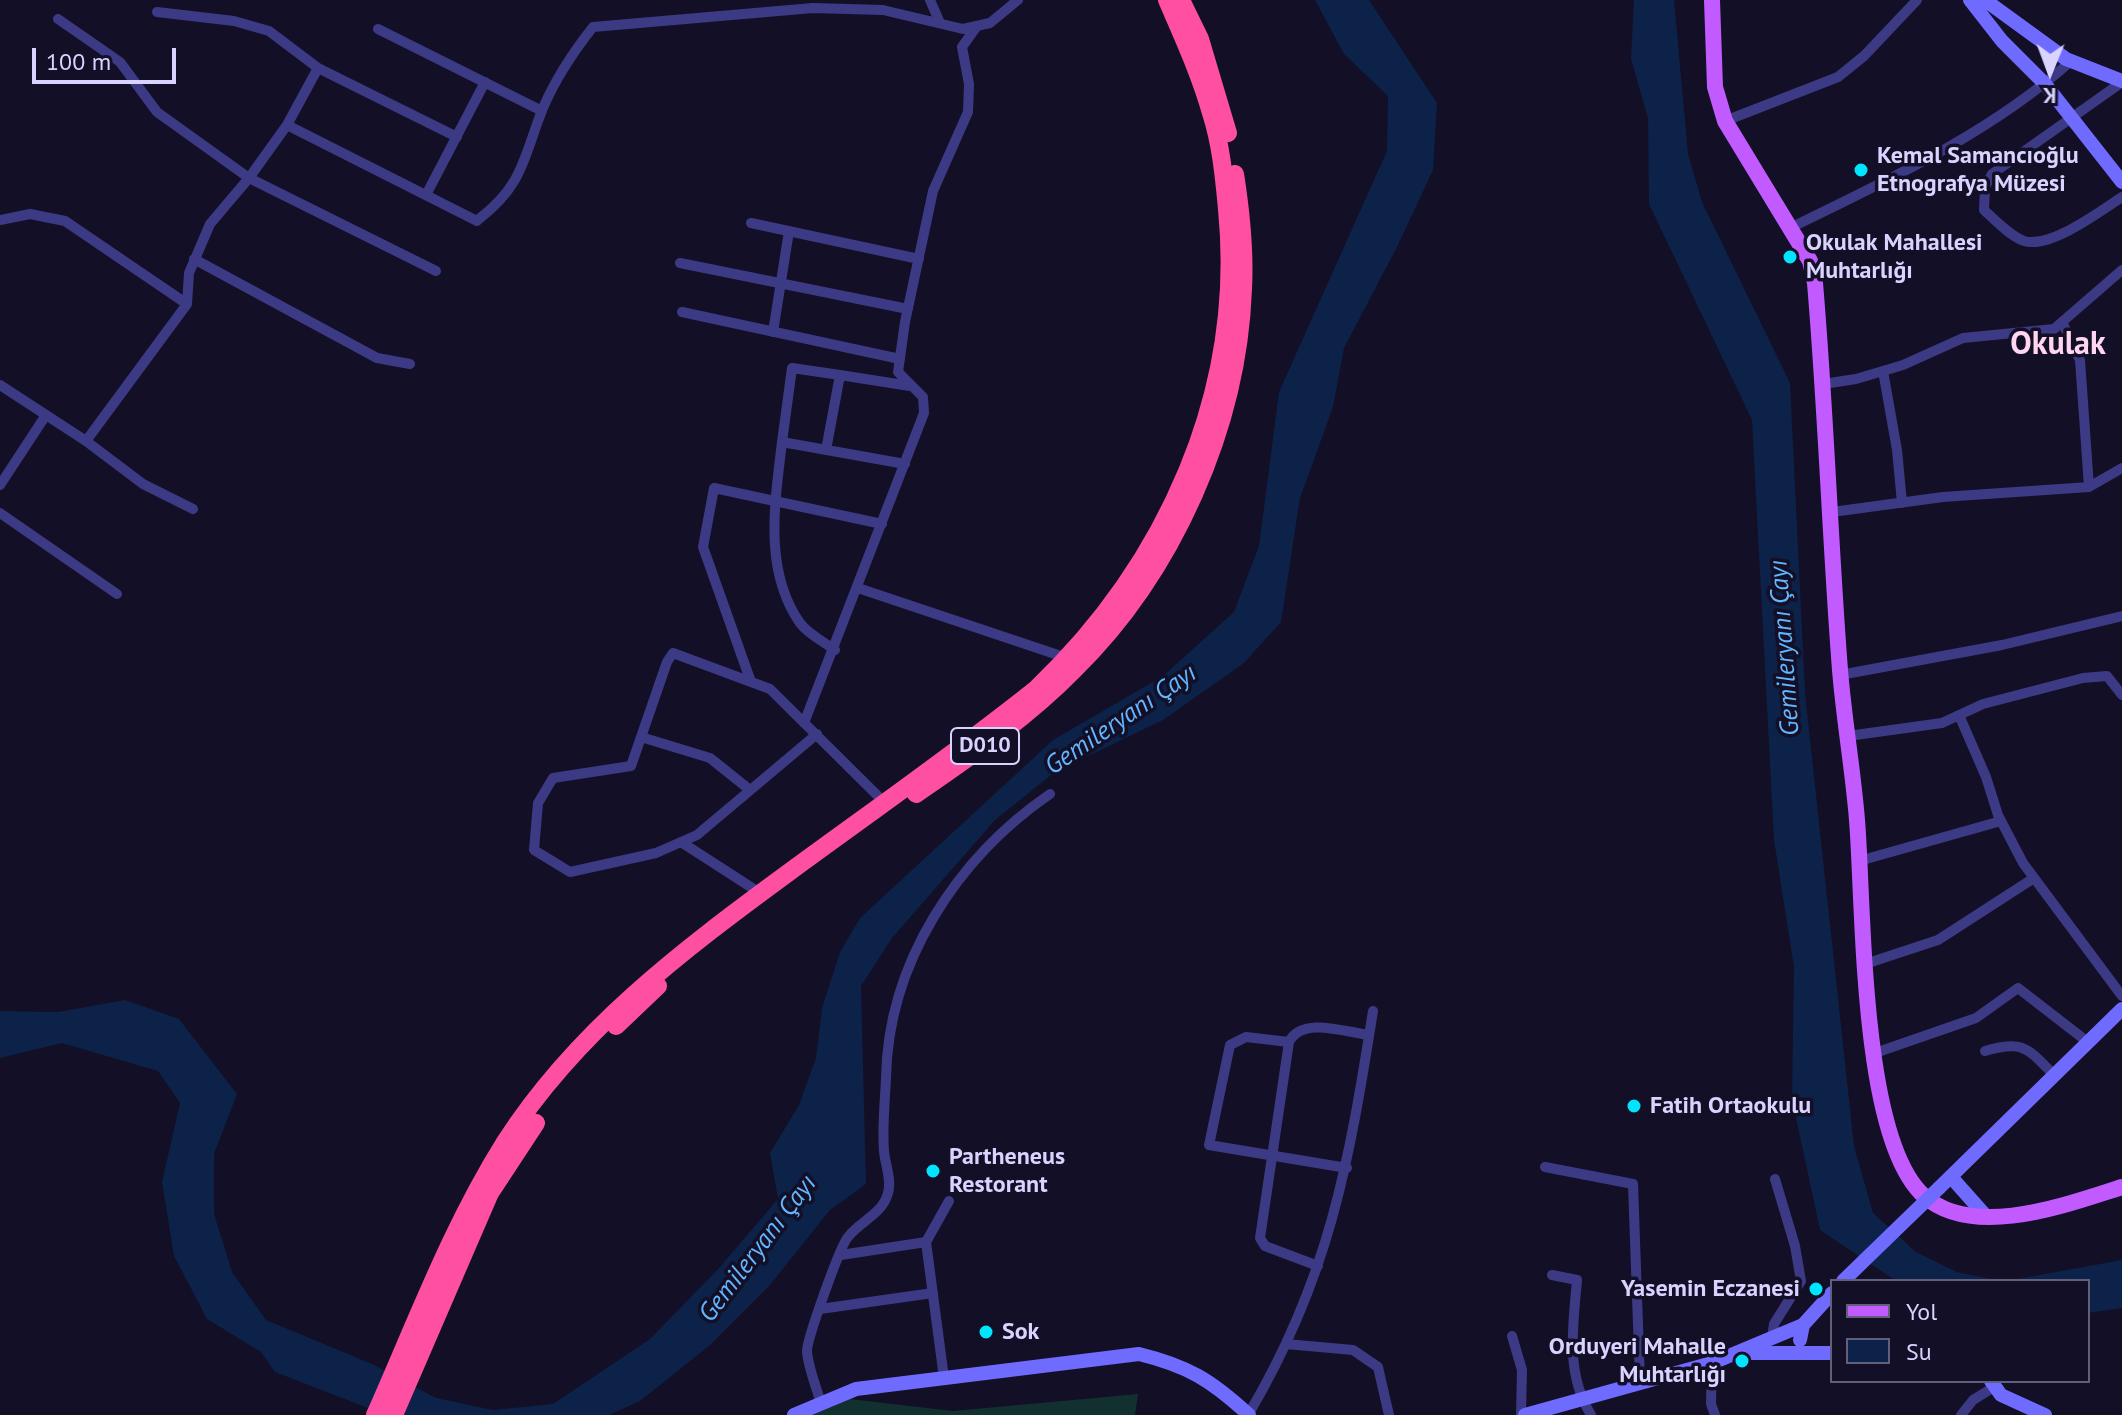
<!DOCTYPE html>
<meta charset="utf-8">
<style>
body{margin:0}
#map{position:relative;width:2122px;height:1415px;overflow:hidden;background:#130f26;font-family:"PT Sans",sans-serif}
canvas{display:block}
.legend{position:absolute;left:1830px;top:1279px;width:260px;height:104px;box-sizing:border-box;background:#130f26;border:2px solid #625e7d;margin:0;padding:10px 14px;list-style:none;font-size:24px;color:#d9d4ff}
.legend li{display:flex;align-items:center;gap:16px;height:40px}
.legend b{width:40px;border:2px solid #625e7d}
.north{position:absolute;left:2010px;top:32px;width:80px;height:80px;-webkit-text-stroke:6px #130f26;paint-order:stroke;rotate:181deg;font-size:22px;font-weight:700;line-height:32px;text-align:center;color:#d9d4ff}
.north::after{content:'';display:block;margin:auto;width:28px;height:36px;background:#d9d4ff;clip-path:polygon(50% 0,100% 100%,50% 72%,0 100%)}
.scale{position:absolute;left:32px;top:48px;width:144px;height:36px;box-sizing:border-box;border:4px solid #d9d4ff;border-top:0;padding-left:10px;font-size:24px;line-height:28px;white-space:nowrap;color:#d9d4ff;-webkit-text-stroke:6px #130f26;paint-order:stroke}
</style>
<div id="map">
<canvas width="2122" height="1415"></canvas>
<ul class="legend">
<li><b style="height:10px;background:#c25bff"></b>Yol</li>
<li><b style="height:22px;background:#0c2248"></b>Su</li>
</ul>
<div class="north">K</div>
<div class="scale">100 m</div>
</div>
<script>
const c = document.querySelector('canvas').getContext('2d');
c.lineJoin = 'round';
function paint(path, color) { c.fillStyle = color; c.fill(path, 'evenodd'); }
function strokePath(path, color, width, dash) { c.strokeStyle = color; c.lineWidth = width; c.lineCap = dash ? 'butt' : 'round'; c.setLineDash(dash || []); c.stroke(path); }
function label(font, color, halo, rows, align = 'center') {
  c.font = font + ' "PT Sans",sans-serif'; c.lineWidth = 7; c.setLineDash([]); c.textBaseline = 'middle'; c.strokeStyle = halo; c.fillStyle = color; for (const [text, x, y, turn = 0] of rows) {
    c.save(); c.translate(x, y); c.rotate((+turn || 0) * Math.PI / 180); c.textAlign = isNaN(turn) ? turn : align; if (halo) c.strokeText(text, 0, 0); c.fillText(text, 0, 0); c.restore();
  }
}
const green = new Path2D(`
 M1138 1394 1135 1415H813L850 1399 953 1411Z`);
const water = new Path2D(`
 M1315 0H1369L1437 103 1433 170 1397 247 1344 348 1333 407 1300 498 1281 622 1244 663 1163 720 1055 772 995 820 892 938 861 986 866 1184 830 1210 770 1285 709 1346 640 1401 609 1415H386L275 1372 261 1352 207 1319 174 1256 162 1182 180 1103 158 1071 62 1043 0 1058V1011L58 1012 125 1000 179 1019 237 1094 214 1154V1214L232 1272 266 1320 372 1364 436 1398 493 1410 553 1404 650 1339 719 1268 778 1199 770 1153 799 1105 816 1058 822 1008 840 952 860 918 1053 740 1163 676 1234 612 1259 546 1279 392 1387 151 1388 96 1344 54Z
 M1634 0H1674L1688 154 1702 202 1790 383 1805 693 1854 1146 1873 1213 1916 1252 1957 1272 2001 1281H1896L1820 1230 1792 1099 1794 967 1774 840 1752 420 1649 204 1648 118 1631 59Z
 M2122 1260V1308L2088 1313V1281H2006Z`);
const street = new Path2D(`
 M930 0 940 23
 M157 12 234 21 269 31 318 68 457 137
 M58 19 120 62 157 112 249 178 436 271
 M378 29 542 111
 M2122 82 1992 174 1985 187 1984 210C1995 220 2010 236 2024 241 2050 249 2101 211 2122 197
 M1725 121 1838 77 1864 56 1917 0
 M287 125 477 221
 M426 195 485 82
 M479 219C524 184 523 158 543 108 555 80 574 51 593 27L813 8 883 10 963 29 990 23 1018 0
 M0 220 30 214 65 221 187 304
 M751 223 919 259
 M1790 228C1888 180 1989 134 2071 61
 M194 259 377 358 410 364
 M680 263 908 309
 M682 312 900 359
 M2062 322 2080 360 2089 487
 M773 332 789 231
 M1883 371 1897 450 1902 503
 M1823 384 1856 379 1903 365 1963 338 2054 329 2122 270
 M0 385 86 441 143 484 193 509
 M86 441 187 304 189 273 210 224 249 178 287 125 318 68
 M782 442 792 368 840 375
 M826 450 840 375 910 386
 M0 485 46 415
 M1832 512 1943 497 2089 487 2122 468
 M0 513 117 594
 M858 588 1067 658
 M835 650C824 642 808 634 800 623 763 570 775 502 782 442L905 464
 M1840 675 2002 645 2122 616
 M751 682 703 547 714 488 882 524
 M1959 715 1986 777 1998 815 2023 863 2122 996
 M804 723 924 413 923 397 898 372 905 322 933 191 968 112 969 84 962 47 977 26
 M817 734 697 835 656 853 570 872 534 850 538 803 553 778 631 766 667 662 673 653 770 689 884 802
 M1848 736 1942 723 1983 704 2083 678 2107 676 2122 695
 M641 737 710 758 750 790
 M681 842 760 893
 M1859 861 2001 821
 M1865 964 1938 940 2034 878
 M1289 1042 1246 1037 1230 1045 1209 1145 1347 1168
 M1985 1051C2024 1039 2028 1049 2055 1076
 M1875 1053 1976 1018 2018 988 2089 1043
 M1545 1167 1633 1184 1640 1381
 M841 1255 926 1242
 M1318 1266 1265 1246 1260 1238 1289 1042C1302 1016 1345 1032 1369 1035
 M1552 1275 1577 1280C1573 1327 1565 1373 1591 1415
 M820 1309 933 1293
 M1512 1336 1522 1370 1521 1415
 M1772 1337 1774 1324 1801 1281 1795 1246 1775 1179
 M1286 1344 1353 1350 1378 1367 1389 1415
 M1712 1363 1711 1404 1715 1415
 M944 1378 926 1242 949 1201
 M821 1404C817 1388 808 1368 807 1351 807 1339 840 1246 848 1237 861 1220 882 1215 888 1193 892 1180 885 1164 884 1151 882 1127 885 1102 886 1078 888 963 957 858 1050 794
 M1248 1415C1329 1279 1349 1163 1373 1011
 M1961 1415 1973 1400 1994 1387`);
const secondary = new Path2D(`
 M1970 0 2002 41 2045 84 2122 182
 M1985 0 2066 59 2122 81
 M1952 1178 1984 1214
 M1939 1188 2122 1009
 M1800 1340 1803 1325 1832 1293
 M1746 1353H1832
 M1991 1381 2001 1395 2045 1415
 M794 1415 856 1389 1139 1354C1188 1366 1211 1380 1249 1415
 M1525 1415 1712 1363 1803 1325`);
const primary = new Path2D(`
 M1712 0 1715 87 1725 121 1810 261 1815 283C1826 412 1830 541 1840 670 1844 720 1853 770 1857 820 1864 906 1860 1139 1924 1196 1974 1240 2068 1204 2122 1187`);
const highway = new Path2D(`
 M1181 0 1200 39 1228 133
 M916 794C971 756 1027 718 1074 670 1173 573 1238 427 1243 289 1245 250 1241 212 1235 174
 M616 1026 658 986
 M375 1415C416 1323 451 1228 505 1142 577 1030 683 950 788 873 871 812 956 753 1036 689 1167 564 1245 392 1227 209 1224 177 1221 144 1211 113 1200 74 1183 37 1167 0
 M394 1415 490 1193 536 1123`);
const secondaryBridge = new Path2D(`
 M1843 1281 1939 1188`);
const markers = [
 [1861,170,8,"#00e5ff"],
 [1790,257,8,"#00e5ff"],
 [1634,1106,8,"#00e5ff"],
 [933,1171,8,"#00e5ff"],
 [1816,1289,8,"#00e5ff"],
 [986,1332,8,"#00e5ff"],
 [1742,1361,8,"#00e5ff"]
];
const shields = [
 [985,746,68]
];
const shieldNames = [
 ["D010",985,746]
];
const poiNames = [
 ["Kemal Samancıoğlu",1877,156],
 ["Etnografya Müzesi",1877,184],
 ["Okulak Mahallesi",1806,243],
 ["Muhtarlığı",1806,271],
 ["Fatih Ortaokulu",1650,1106],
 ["Partheneus",949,1157],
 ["Restorant",949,1185],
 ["Yasemin Eczanesi",1800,1289,"right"],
 ["Sok",1002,1332],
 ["Orduyeri Mahalle",1726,1347,"right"],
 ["Muhtarlığı",1726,1375,"right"]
];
const waterNames = [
 ["Gemileryanı Çayı",1785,648,-94],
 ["Gemileryanı Çayı",1121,720,-34],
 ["Gemileryanı Çayı",758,1249,-53]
];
const districtNames = [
 ["Okulak",2058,345]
];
paint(green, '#12302f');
paint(water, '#0c2248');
strokePath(street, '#3d3a85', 10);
strokePath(secondary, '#6f6bff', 14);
strokePath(primary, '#c25bff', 16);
strokePath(highway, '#ff4fa3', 18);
strokePath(secondaryBridge, '#6f6bff', 14);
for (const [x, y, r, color] of markers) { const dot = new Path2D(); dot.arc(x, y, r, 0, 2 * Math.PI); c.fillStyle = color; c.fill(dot); strokePath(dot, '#130f26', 3); }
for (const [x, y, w] of shields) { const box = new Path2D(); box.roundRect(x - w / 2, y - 18, w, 36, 6); c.fillStyle = '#130f26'; c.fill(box); strokePath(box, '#d9d4ff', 2); }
label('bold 22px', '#d9d4ff', null, shieldNames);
label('bold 24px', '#d9d4ff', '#130f26', poiNames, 'left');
label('italic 26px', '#62b6ff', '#130f26', waterNames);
label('bold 32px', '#ffd6f0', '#130f26', districtNames);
</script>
